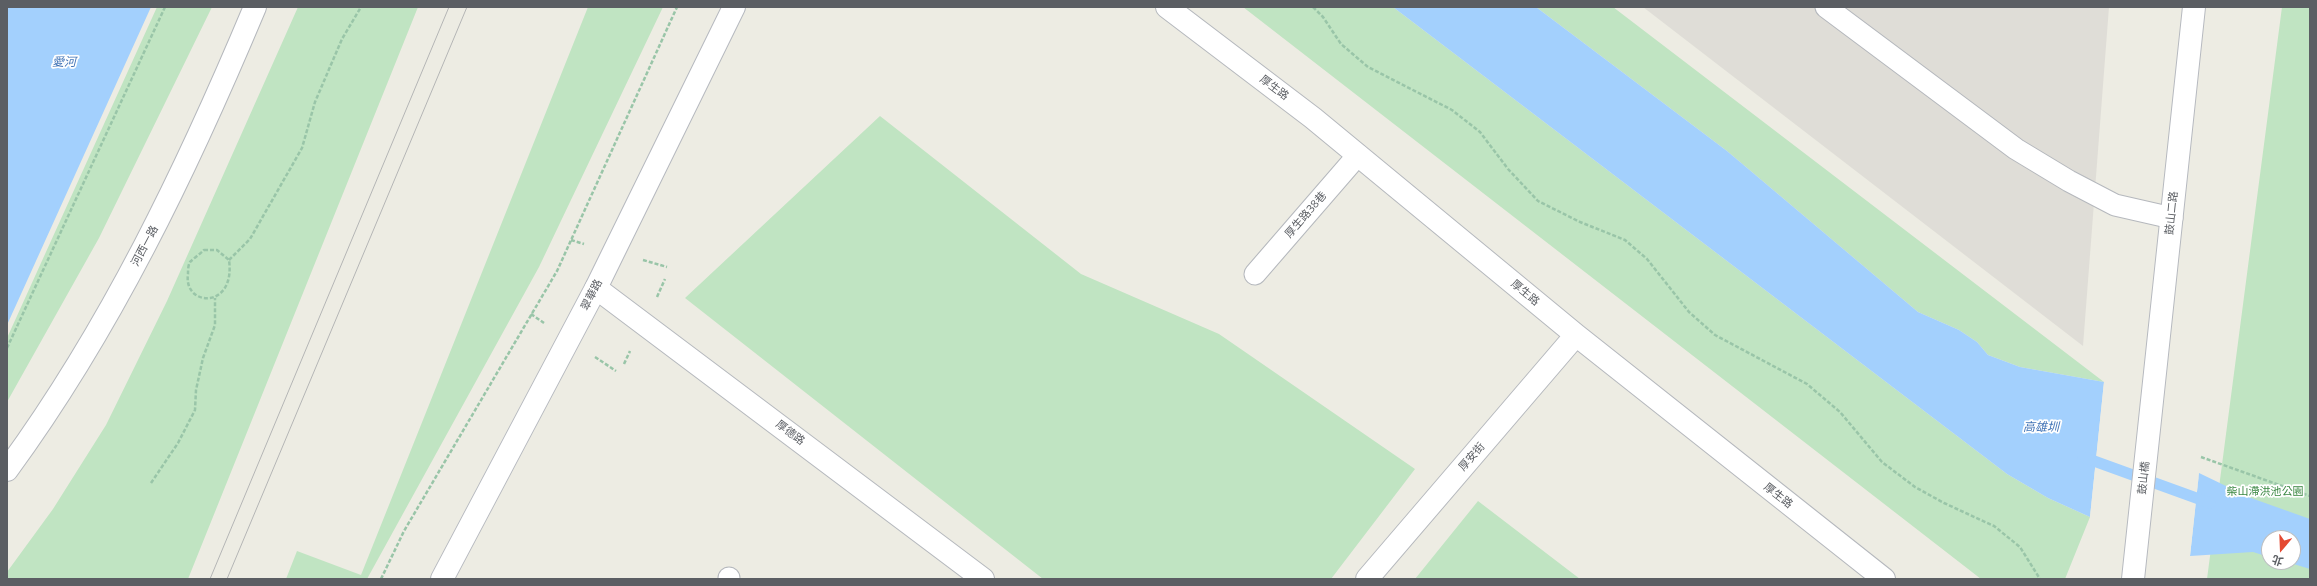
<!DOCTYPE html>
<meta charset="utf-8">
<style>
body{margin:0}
#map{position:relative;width:2317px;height:586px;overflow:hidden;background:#edece3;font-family:"Open Sans","Noto Sans TC",sans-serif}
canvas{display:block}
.frame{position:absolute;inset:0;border:8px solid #5b5e63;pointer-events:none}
.north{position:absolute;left:2261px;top:530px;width:40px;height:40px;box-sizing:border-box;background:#fff;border:1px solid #bdbfc1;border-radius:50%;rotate:199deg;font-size:11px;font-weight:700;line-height:16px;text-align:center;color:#5b5e63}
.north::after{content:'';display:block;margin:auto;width:14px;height:18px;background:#e44a32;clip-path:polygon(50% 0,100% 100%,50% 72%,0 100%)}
</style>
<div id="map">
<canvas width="2317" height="586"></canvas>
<div class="frame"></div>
<div class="north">北</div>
</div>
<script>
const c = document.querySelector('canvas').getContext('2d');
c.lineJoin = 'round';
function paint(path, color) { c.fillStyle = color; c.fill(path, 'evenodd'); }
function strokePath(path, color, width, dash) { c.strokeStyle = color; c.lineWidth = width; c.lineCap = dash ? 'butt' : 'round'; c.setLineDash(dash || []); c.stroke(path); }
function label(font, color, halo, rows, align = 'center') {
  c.font = font + ' "Open Sans","Noto Sans TC",sans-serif'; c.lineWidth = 3.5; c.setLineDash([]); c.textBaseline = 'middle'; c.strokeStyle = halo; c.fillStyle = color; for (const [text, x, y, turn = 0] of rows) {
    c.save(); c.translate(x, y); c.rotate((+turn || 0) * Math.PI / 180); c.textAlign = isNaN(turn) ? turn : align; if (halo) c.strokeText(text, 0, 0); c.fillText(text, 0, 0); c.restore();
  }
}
const industrial = new Path2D(`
 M1643 7H2109L2083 346Z`);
const green = new Path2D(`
 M157 7H212L99 238 7 402V338Z
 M298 7H418L188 579H7V572L53 509 106 425 167 301Z
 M588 7H663L539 267 367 579H286L297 551 361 575Z
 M1243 7H1393L2007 474 2048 498 2090 517 2065 579H1981Z
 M1536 7H1613L2104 382 2020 367 1988 355 1977 342 1959 330 1918 312 1727 151Z
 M2282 7H2310V579H2207ZM2269 538H2293V562H2269Z
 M880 116 1081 274 1219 334 1415 469 1331 579H1043L685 298Z
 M1478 501 1580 579H1415Z`);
const water = new Path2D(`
 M7 7H151L7 325Z
 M1393 7H1536L1727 151 1918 312 1959 330 1977 342 1988 355 2020 367 2104 382 2090 517 2048 498 2007 474Z
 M2199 473 2251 498 2310 519V569L2287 562H2293V538H2269V557L2253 552 2190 556Z`);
const pier = new Path2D(`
 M2104 382 2106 384 2091 518 2090 517Z
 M2199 471V473L2190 556 2188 555Z`);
const stream = new Path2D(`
 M2083 457 2210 503`);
const path = new Path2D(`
 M1313 7 1323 17 1341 44 1368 67 1452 110 1480 132 1508 169 1538 201 1580 222 1625 240 1647 259 1689 312 1715 335 1807 384 1840 412 1882 462 1915 487 1944 503 1994 526 2020 547 2040 579
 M571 240 584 244
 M204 250H217L229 260C236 310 183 307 188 274 188 271 188 265 190 262 194 258 200 254 204 250Z
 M229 260 250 239 302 148 315 102 342 39 361 7
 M643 260 667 267
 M657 297 665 279
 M531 314 544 323
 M7 348 165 7
 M595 357 616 371
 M624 364 630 351
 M2201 457 2310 496
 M151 483 178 443 195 410 196 390 203 358 215 325V298
 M381 579 404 531 557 271 677 7`);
const lane = new Path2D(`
 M1826 7 2016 149 2069 181 2115 205 2172 218
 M1255 274 1358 155
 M729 579V578`);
const street = new Path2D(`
 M1167 7 1313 118 1576 335 1884 579
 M596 288 983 579
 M7 470C111 328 187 169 255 7
 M1367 579 1576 335`);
const secondary = new Path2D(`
 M442 579 596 288 734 7
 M2133 579 2194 7`);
const tram = new Path2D(`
 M210 579 449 7
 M227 579 467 7`);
const streetNames = [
 ["厚生路",1274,88,37],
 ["鼓山二路",2172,213,-84],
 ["厚生路38巷",1306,215,-49],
 ["河西一路",145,246,-62],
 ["厚生路",1525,293,40],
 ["翠華路",592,295,-63],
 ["厚德路",790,433,37],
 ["厚安街",1472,457,-49],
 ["鼓山橋",2144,478,-84],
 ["厚生路",1778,496,38]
];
const parkNames = [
 ["柴山滯洪池公園",2265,492]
];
const waterNames = [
 ["愛河",64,63],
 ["高雄圳",2041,428]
];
paint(industrial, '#dfddd7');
paint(green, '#c0e4c2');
paint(water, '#a3d0fd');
paint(pier, '#edece3');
strokePath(stream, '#a3d0fd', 11);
strokePath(lane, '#b5b8bd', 23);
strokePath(street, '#b5b8bd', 24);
strokePath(secondary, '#b6b9bf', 24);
strokePath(path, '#99c5a8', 2.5, [4, 2]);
strokePath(lane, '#fff', 21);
strokePath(street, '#fff', 22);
strokePath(secondary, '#fff', 22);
strokePath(tram, '#b4b5b5', 1);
label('11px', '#5b5e63', '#fff', streetNames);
label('11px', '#388640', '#fff', parkNames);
label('italic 12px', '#4375b7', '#fff', waterNames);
</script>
